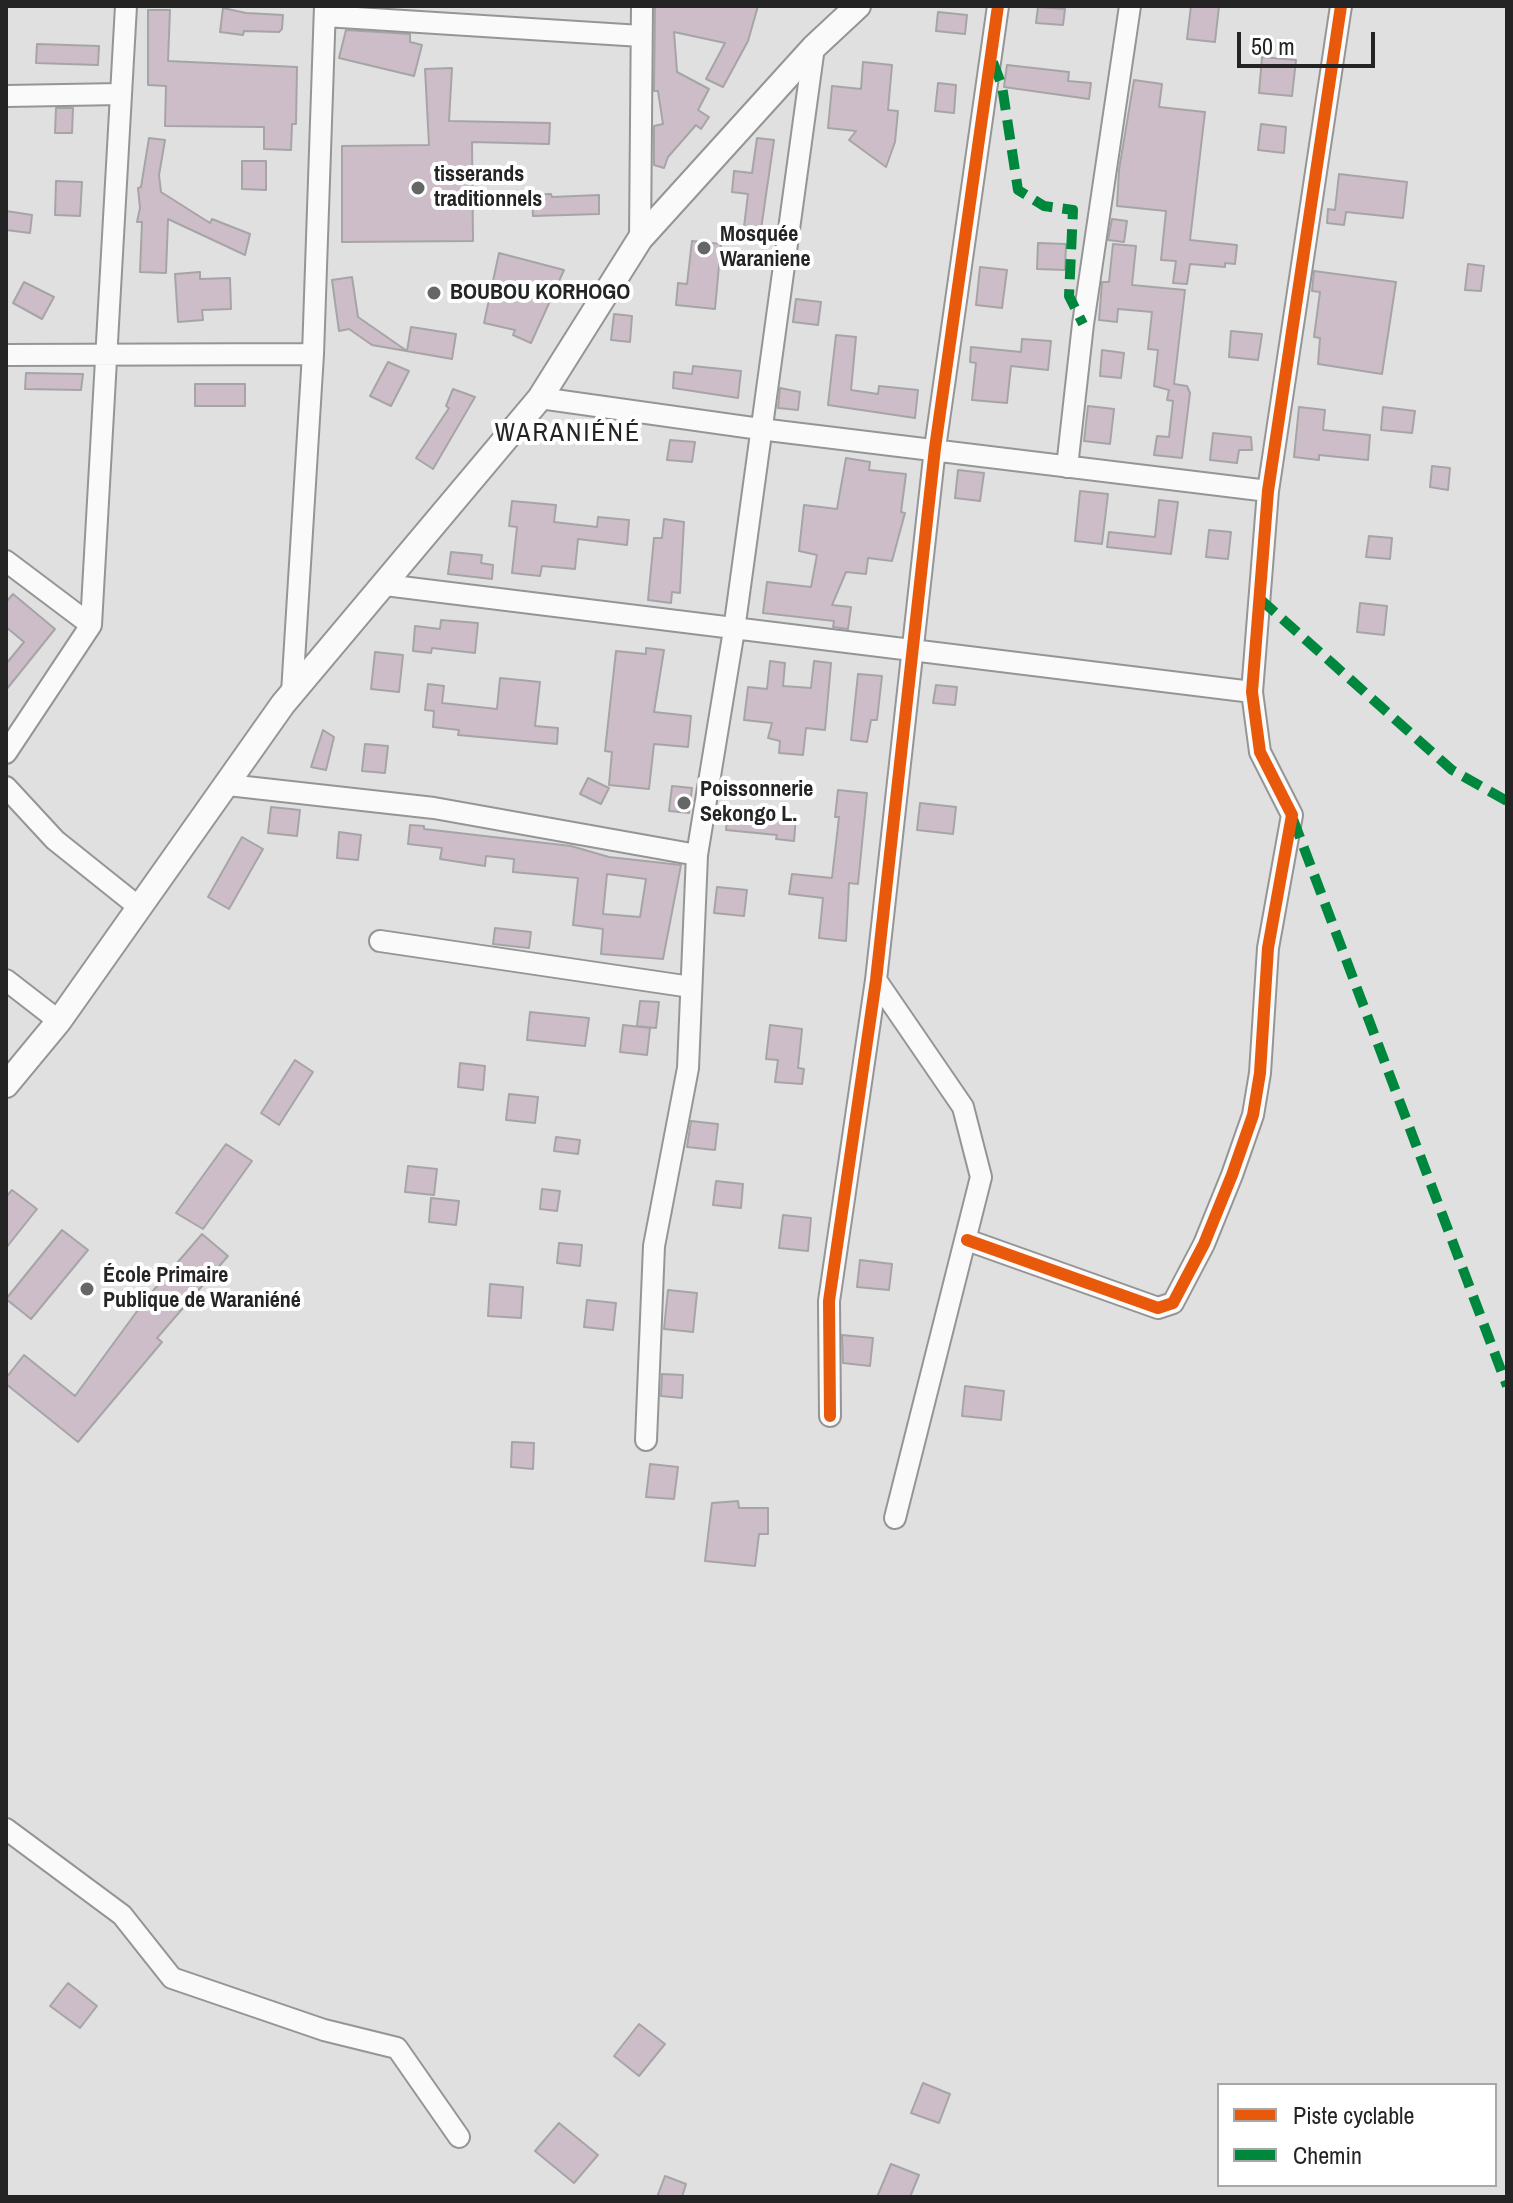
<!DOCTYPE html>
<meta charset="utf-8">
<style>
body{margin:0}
#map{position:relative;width:1513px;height:2203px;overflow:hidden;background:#e0e0e0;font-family:"Archivo Narrow",sans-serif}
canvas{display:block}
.frame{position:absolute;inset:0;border:8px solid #242424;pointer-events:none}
.legend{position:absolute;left:1217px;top:2083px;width:280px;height:104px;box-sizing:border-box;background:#fff;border:2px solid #a7a7a7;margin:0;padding:10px 14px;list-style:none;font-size:24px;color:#242424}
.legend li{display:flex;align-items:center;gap:16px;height:40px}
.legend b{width:40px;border:2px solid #a7a7a7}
.scale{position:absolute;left:1237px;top:32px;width:138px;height:36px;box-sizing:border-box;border:4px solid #242424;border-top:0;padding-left:10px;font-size:24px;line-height:28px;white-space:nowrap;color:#242424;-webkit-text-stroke:6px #fff;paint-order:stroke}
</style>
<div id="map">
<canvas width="1513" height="2203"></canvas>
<div class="frame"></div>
<ul class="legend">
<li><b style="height:10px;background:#e8590c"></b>Piste cyclable</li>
<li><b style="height:10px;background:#00873e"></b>Chemin</li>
</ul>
<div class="scale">50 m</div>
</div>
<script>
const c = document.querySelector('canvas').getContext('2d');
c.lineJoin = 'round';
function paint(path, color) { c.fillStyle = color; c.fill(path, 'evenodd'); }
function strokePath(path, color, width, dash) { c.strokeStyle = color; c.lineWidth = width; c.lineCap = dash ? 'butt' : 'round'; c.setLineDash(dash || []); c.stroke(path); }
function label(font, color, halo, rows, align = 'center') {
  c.font = font + ' "Archivo Narrow",sans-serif'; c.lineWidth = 8; c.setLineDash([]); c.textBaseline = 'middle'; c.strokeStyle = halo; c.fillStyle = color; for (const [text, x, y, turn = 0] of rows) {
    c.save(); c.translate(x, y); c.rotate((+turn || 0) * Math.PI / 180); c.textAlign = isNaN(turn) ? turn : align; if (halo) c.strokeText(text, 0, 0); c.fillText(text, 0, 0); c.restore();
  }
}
const building = new Path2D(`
 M655 6H758L748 41 723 87 706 79 725 43 674 32 677 72 709 89 698 110 709 117 701 129 696 125 668 157 664 168 654 165V126L663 124 658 91H654Z
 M1191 6H1219L1215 42 1187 39Z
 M1038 7 1065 9 1063 25 1036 23Z
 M223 8 246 13 283 15 282 29 279 32 244 31 243 35 220 32Z
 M148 10H170L168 61 297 67 296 124H292L291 150 264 149V127L165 126 166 86 148 85Z
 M938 12 967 15 965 34 936 31Z
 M346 30 410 34V42L422 45 414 76 339 58Z
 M37 44 99 46 98 65 36 63Z
 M1262 57 1296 60 1292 96 1259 93Z
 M863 62 892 65 888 110 898 111 895 142 886 167 849 140 856 131 828 128 832 86 861 89Z
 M1007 65 1069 72 1068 81 1091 83 1089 99 1004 87Z
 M452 68 449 121 550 123 549 144 472 142 473 241 342 242V146L429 145 425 69Z
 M1134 80 1162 84 1159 107 1205 112 1190 240 1237 245 1235 264 1225 263V267L1190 264 1187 284 1173 283 1176 261 1161 260 1166 211 1117 206 1119 170Z
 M938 83 956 85 954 113 935 111Z
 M56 108H73L72 133H55Z
 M1261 124 1286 127 1284 153 1258 150Z
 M149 138 165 140 159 175 161 192 210 223 212 219 250 234 245 255 168 219 166 273 140 272 142 222H137L140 208 138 188 141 187Z
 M757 138 774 140 760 236 743 235 748 194 732 192 734 171 752 173Z
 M242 161H266V190L242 189Z
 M1339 174 1407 182 1403 218 1346 212 1344 225 1327 223 1328 209 1335 210Z
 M56 181 82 182 80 216 55 215Z
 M551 194 552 197 599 195V214L533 216 532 195Z
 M6 211 32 215 30 233 6 230Z
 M1112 219 1127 221 1124 242 1108 240Z
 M692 241 721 244 715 309 676 305 678 283 687 284Z
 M1038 243 1066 244 1065 270 1037 269Z
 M1113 244 1136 246 1132 285 1185 290 1174 384 1187 386 1190 393 1182 458 1154 455 1157 436 1169 437 1173 401 1167 400 1169 390 1154 386 1158 350 1148 349 1152 312 1118 309 1117 322 1099 320 1102 282H1109Z
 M499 253 564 270 531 343 513 335 515 330 484 323Z
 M1468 264 1484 266 1481 291 1465 290Z
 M980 267 1007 270 1002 308 976 305Z
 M1314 271 1396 282 1382 374 1318 364 1320 338 1314 337 1320 292 1312 291Z
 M200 272V279L230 278 231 309 202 310 203 320 178 322 175 274Z
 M352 277 358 317 407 351 411 327 456 334 452 359 372 345 349 329 339 331 332 280Z
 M24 282 54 297 42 319 13 303Z
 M796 299 821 302 818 325 793 322Z
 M614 314 632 316 630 342 611 340Z
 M1231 331 1262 334 1258 360 1229 357Z
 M836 335 856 337 851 390 878 394 879 386 918 390 915 418 828 405Z
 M1022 339 1051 341 1048 370 1011 366 1007 403 972 400 976 363 970 362 971 347 1021 352Z
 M1102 350 1124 353 1121 378 1100 376Z
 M388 362 409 371 391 406 370 396Z
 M693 366 741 371 738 398 673 388 674 372 692 374Z
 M26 373 83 374 81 390 25 389Z
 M195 384H245V406H195Z
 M780 388 800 392 798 410 778 408Z
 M453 389 475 397 433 469 416 458 449 408 446 406Z
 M1088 406 1114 409 1110 444 1084 441Z
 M1299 407 1325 410 1323 430 1370 435 1368 460 1319 455V460L1294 457Z
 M1383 407 1415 411 1412 433 1381 430Z
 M1213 433 1251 437 1252 450H1239L1237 463 1210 460Z
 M670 440 695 442 692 462 667 460Z
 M846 458 870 462 869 470 906 474 901 512 905 513 892 561 868 558 866 574 846 572 832 605 851 607 848 629 833 627 834 621 763 613 767 582 811 587 817 555 799 551 804 505 837 509Z
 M1432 466 1450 468 1448 490 1430 487Z
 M958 470 984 473 980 501 955 498Z
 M1080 491 1108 494 1102 544 1075 541Z
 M1159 500 1178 502 1171 554 1107 547 1109 532 1155 537Z
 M512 501 556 505 554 522 597 527 598 517 629 520 627 545 578 539 575 569 542 566 540 576 512 573 517 527 509 526Z
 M664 519 684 522 680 593 672 592 671 603 648 600 654 538H662Z
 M1209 530 1231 532 1228 559 1206 557Z
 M1369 536 1392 538 1390 559 1366 557Z
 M451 552 482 555 481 563 493 565 492 579 448 574Z
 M13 594 55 629 6 690V664L24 642 6 627V602Z
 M1360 603 1387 606 1384 635 1357 632Z
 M441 620 478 623 475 653 432 648 431 653 413 651 415 626 440 629Z
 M646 648 664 650 654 712 691 716 688 747 654 744 649 789 609 785 612 752 605 751 616 651 646 654Z
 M375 652 403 655 399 692 371 689Z
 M770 661 785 663 783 686 811 688 814 661 831 663 825 730 806 728 803 755 779 753 780 741 768 738 772 723 744 720 748 687 767 689Z
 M858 674 882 676 877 720H871L867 742 851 740Z
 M500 678 540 682 535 726 558 728 557 744 458 735 459 730 433 727 434 711 425 710 428 684 444 686 442 703 497 709Z
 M936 685 957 687 955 705 933 703Z
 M323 730 334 737 326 770 311 767Z
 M365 744 388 746 385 773 362 771Z
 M588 778 609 788 601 804 580 794Z
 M672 786 692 788 689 813 669 811Z
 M838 790 867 793 858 884 849 883 846 941 819 938 823 898 789 894 792 874 832 878 839 817H835Z
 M920 803 956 807 953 834 917 830Z
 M271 807 300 810 297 836 268 833Z
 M728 808 796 816 794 841 776 839 777 835 726 830Z
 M410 825 424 826V829L571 846 609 857 681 865 663 959 601 954 603 929 573 925 578 878 513 872 514 859 486 856 485 866 440 859 442 848 408 844ZM607 874 646 879 640 917 603 914Z
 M339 832 361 835 358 860 337 858Z
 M242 837 263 849 229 909 208 897Z
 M717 887 747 890 744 916 714 913Z
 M495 928 531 932 529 948 493 944Z
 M640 1001 659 1002 656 1028 637 1026Z
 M530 1012 589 1018 585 1046 527 1040Z
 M623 1025 650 1028 647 1055 620 1052Z
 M770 1025 802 1029 798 1068 804 1069 802 1084 775 1082 778 1060 766 1059Z
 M295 1060 313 1072 279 1125 261 1113Z
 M460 1063 485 1066 483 1090 458 1087Z
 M509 1094 538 1097 535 1123 506 1120Z
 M691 1121 718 1124 715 1150 687 1147Z
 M556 1137 580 1140 578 1154 554 1151Z
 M226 1144 252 1161 203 1229 176 1213Z
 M408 1166 437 1169 434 1195 405 1192Z
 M716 1181 743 1184 741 1208 713 1205Z
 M542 1189 560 1191 557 1211 540 1209Z
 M12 1190 37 1209 6 1248V1197Z
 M431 1198 459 1201 456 1225 429 1222Z
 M783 1215 811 1218 808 1251 779 1248Z
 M62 1230 88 1250 31 1319 6 1299Z
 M202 1234 228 1256 157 1338 162 1342 78 1442 6 1384V1378L24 1355 75 1396 146 1299Z
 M559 1243 582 1245 580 1266 557 1263Z
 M860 1260 892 1264 889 1290 857 1287Z
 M490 1284 523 1287 521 1318 488 1316Z
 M668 1290 697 1293 693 1332 664 1329Z
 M587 1300 616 1303 613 1330 584 1327Z
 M842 1335 873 1338 870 1366 843 1363Z
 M662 1374 683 1375 682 1398 661 1396Z
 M965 1386 1004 1391 1001 1420 962 1416Z
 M512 1442 534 1443 533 1469 511 1467Z
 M650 1464 678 1467 674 1499 646 1497Z
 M738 1501 739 1508H768V1534H759L755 1566 705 1561 712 1503Z
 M68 1983 97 2006 80 2028 50 2006Z
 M639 2024 665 2044 639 2076 614 2056Z
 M923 2083 950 2094 939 2123 911 2113Z
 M559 2123 598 2155 574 2183 535 2151Z
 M891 2164 919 2175 910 2197H877Z
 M665 2176 686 2184 682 2197H657Z`);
const minor = new Path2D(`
 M325 16 641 36
 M6 96 121 94
 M640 239 642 6
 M6 355 313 354
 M540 398 760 429 1268 491
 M1067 467 1083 324 1130 6
 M6 561 91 625
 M385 585 1252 692
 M292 693 313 354 325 6
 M6 753 91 625 126 6
 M228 785 434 808 697 855
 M6 787 55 840 140 908
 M380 941 691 987
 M6 980 59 1021
 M876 980 963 1107 981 1177 895 1518
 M967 1240 1158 1308 1173 1303 1204 1244 1232 1175 1253 1115 1260 1073 1268 948 1292 815 1260 752 1252 692 1268 491 1341 6
 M830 1416 829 1301 876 980 935 448 998 6
 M646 1440 654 1246 688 1068 697 855 734 630 814 47
 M6 1829 122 1915 172 1978 324 2030 397 2048 459 2137`);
const tertiary = new Path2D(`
 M6 1085 59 1021 283 704 540 398 640 239 814 47 858 6`);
const quiet = new Path2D(`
 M993 62 1002 86 1018 190 1044 206 1073 210 1069 296 1083 324
 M1260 599 1452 770 1507 801
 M1293 819 1507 1386`);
const cycleway = new Path2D(`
 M967 1240 1158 1308 1173 1303 1204 1244 1232 1175 1253 1115 1260 1073 1268 948 1292 815 1260 752 1252 692 1268 491 1341 6
 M830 1416 829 1301 876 980 935 448 998 6`);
const markers = [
 [418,188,8,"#666"],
 [704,248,8,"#666"],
 [434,293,8,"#666"],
 [684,803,8,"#666"],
 [87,1289,8,"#666"]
];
const poiNames = [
 ["tisserands",434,175],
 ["traditionnels",434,200],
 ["Mosquée",720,235],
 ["Waraniene",720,260],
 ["BOUBOU KORHOGO",450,293],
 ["Poissonnerie",700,790],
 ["Sekongo L.",700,815],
 ["École Primaire",103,1276],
 ["Publique de Waraniéné",103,1301]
];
const quarterNames = [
 ["WARANIÉNÉ",568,434]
];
paint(building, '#cdbdc8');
strokePath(building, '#a6a5a6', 2);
strokePath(minor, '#959595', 24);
strokePath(tertiary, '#959595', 28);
strokePath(minor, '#fafafa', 20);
strokePath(tertiary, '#fafafa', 24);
strokePath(quiet, '#00873e', 10, [20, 10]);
strokePath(cycleway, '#e8590c', 12);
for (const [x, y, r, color] of markers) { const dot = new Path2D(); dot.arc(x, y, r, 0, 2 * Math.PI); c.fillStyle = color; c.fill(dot); strokePath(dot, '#fff', 3); }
label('bold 22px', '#242424', '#fff', poiNames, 'left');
c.letterSpacing = '2px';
label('26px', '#242424', '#fff', quarterNames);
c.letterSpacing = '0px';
</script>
